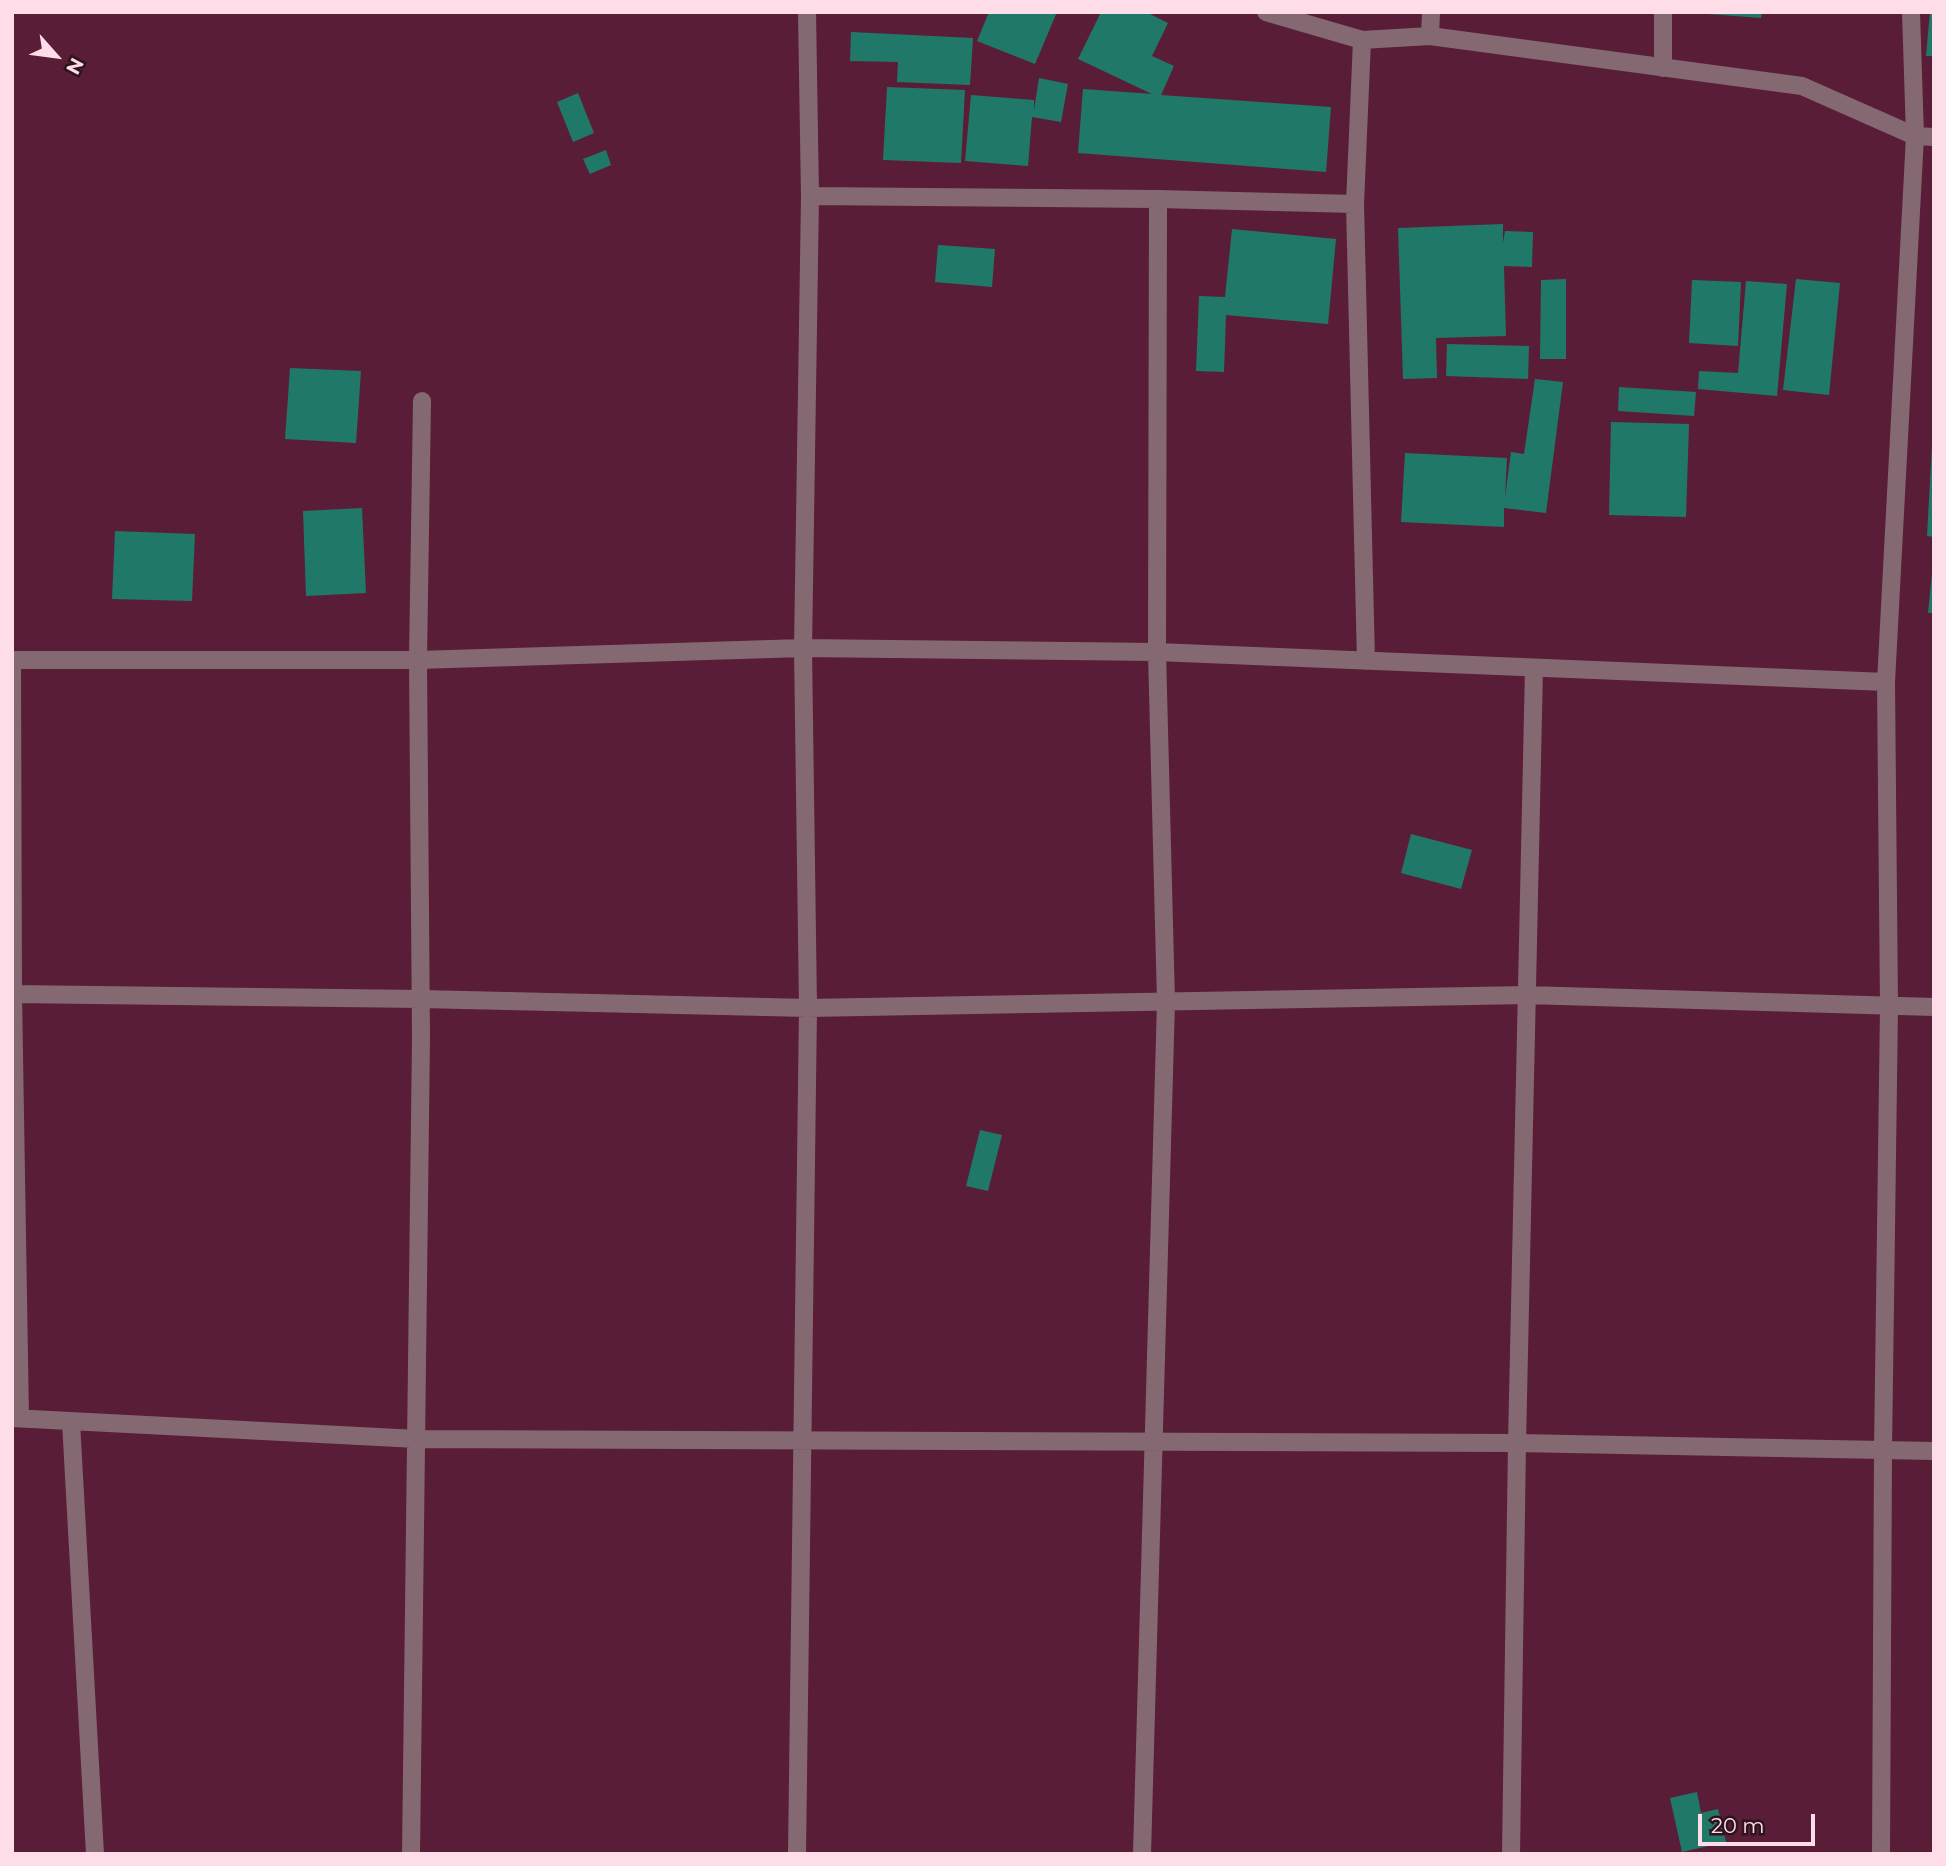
<!DOCTYPE html>
<style>
body{margin:0}
#map{position:relative;width:1946px;height:1866px;overflow:hidden;background:#5a1d37;font-family:Montserrat,sans-serif}
canvas{display:block}
.frame{position:absolute;inset:0;border:14px solid #fedde8;pointer-events:none}
.north{position:absolute;left:21px;top:21px;width:70px;height:70px;-webkit-text-stroke:5px #2f141e;paint-order:stroke;rotate:118deg;font-size:19px;font-weight:700;line-height:28px;text-align:center;color:#fedde8}
.north::after{content:'';display:block;margin:auto;width:24px;height:32px;background:#fedde8;clip-path:polygon(50% 0,100% 100%,50% 72%,0 100%)}
.scale{position:absolute;left:1698px;top:1814px;width:117px;height:32px;box-sizing:border-box;border:4px solid #fedde8;border-top:0;padding-left:9px;font-size:21px;line-height:24px;white-space:nowrap;color:#fedde8;-webkit-text-stroke:5px #2f141e;paint-order:stroke}
</style>
<div id="map">
<canvas width="1946" height="1866"></canvas>
<div class="frame"></div>
<div class="north">N</div>
<div class="scale">20 m</div>
</div>
<script>
const c = document.querySelector('canvas').getContext('2d');
c.lineJoin = 'round';
function paint(path, color) { c.fillStyle = color; c.fill(path, 'evenodd'); }
function strokePath(path, color, width, dash) { c.strokeStyle = color; c.lineWidth = width; c.lineCap = dash ? 'butt' : 'round'; c.setLineDash(dash || []); c.stroke(path); }
const building = new Path2D(`
 M989 12H1057L1035 64 977 41Z
 M1101 12H1146L1168 23 1152 56 1174 66 1161 95 1331 107 1326 172 1078 153 1083 89 1152 94 1078 59Z
 M1708 12H1762L1761 18 1708 14Z
 M1930 12H1934V56H1926Z
 M851 32 973 38 970 85 897 82 898 62 850 61Z
 M1039 78 1068 84 1061 122 1032 117 1028 166 965 161 971 95 1034 100V110Z
 M887 87 965 90 961 163 883 160Z
 M578 93 594 133 573 142 557 102Z
 M606 150 611 165 590 174 583 159Z
 M1503 224V243L1505 231 1533 232 1532 267 1504 266 1506 336 1436 338 1437 378 1403 379 1398 228Z
 M1232 229 1336 239 1328 324 1226 315 1224 372 1196 371 1199 296 1225 297Z
 M938 245 995 249 992 287 935 282Z
 M1566 279V359H1540L1541 280Z
 M1796 279 1840 283 1829 395 1783 390Z
 M1692 280 1741 282 1738 346 1689 343Z
 M1746 281 1787 284 1777 396 1698 389 1699 371 1738 373Z
 M1447 344 1529 346 1528 379 1446 376Z
 M290 368 361 371 356 443 285 439Z
 M1535 379 1563 382 1546 513 1504 508V527L1401 522 1405 453 1507 458 1505 497 1511 452 1524 454Z
 M1619 387 1696 392 1694 416 1618 411Z
 M1611 422 1689 424 1686 517 1609 515Z
 M1932 445H1934V537L1927 536Z
 M362 508 366 593 306 596 303 511Z
 M115 531 195 534 192 601 112 599Z
 M1932 573H1934V613H1928Z
 M1411 834 1472 850 1461 889 1401 873Z
 M980 1130 1002 1135 988 1191 966 1186Z
 M1697 1792 1701 1813 1718 1809 1726 1842 1682 1852 1670 1798Z`);
const minor = new Path2D(`
 M1266 12 1362 40 1430 36 1802 86 1915 136 1934 137
 M1430 36 1431 12
 M1362 40 1355 204 1366 661
 M1663 68V12
 M810 196 1158 199 1355 204
 M12 994 421 999 808 1008 1527 995 1934 1007
 M12 1418 417 1439 1517 1443 1934 1451
 M20 1418 13 994 12 660H418L803 648 1157 652 1886 682
 M71 1422 95 1854
 M411 1854 421 1037 418 660 422 401
 M797 1854 808 1008 803 648 810 196 807 12
 M1142 1854 1166 1002 1157 652 1158 199
 M1511 1854 1517 1443 1534 668
 M1881 1854 1883 1451 1889 1007 1886 682 1915 136 1911 12`);
paint(building, '#207968');
strokePath(minor, '#856972', 18);
</script>
